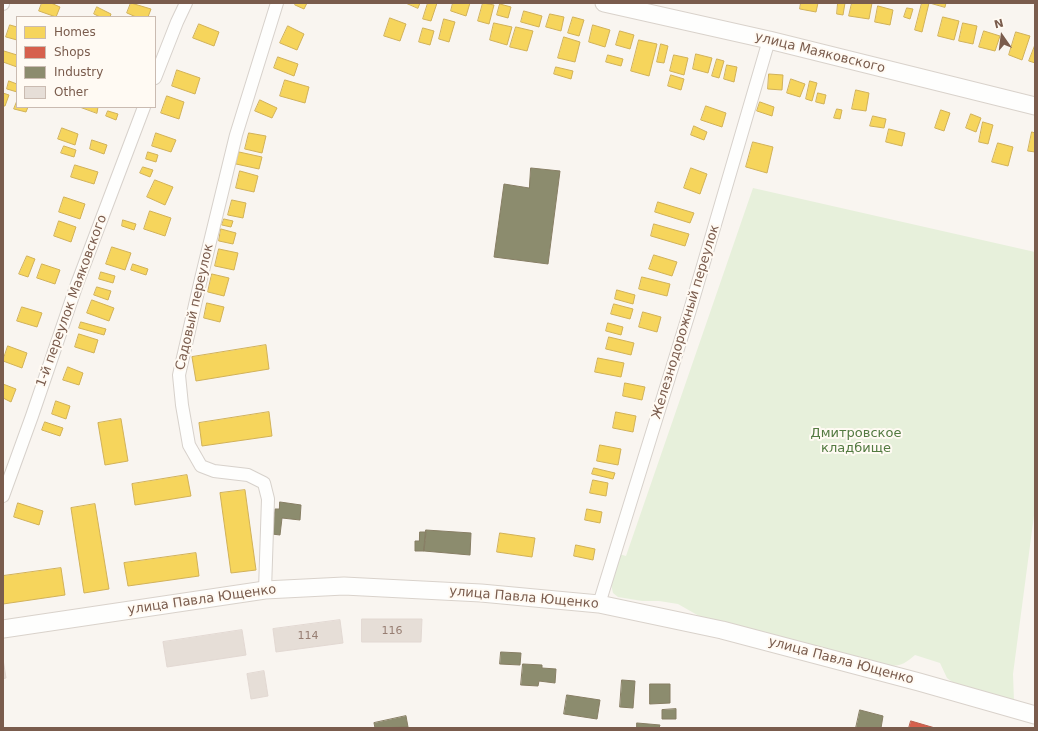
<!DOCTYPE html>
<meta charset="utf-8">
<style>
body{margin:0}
#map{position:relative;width:1038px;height:731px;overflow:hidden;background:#f9f5f0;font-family:"DejaVu Sans",sans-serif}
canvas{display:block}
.frame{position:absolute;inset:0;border:4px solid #7a5c4d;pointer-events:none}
.legend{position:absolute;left:16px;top:16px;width:140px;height:92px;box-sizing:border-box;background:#fffaf3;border:1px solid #cabbb1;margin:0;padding:5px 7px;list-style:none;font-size:12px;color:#7a5c4d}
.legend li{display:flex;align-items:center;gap:8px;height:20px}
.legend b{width:20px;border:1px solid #cabbb1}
.north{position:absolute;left:982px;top:16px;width:40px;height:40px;-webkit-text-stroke:3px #fffaf3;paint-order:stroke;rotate:346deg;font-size:11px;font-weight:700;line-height:16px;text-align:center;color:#7a5c4d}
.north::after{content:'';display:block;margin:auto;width:14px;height:18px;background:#7a5c4d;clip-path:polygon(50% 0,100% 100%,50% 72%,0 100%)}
</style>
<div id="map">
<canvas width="1038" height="731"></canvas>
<div class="frame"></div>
<ul class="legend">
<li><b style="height:11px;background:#f6d55c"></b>Homes</li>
<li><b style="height:11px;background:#d6604d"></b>Shops</li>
<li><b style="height:11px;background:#8c8c6e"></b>Industry</li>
<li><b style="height:11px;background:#e6ded7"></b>Other</li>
</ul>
<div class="north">N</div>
</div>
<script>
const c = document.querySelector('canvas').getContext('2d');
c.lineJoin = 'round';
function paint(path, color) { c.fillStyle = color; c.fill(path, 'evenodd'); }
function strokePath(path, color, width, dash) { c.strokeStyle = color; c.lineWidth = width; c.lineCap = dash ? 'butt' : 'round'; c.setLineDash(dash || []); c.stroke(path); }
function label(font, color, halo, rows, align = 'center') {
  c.font = font + ' "DejaVu Sans",sans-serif'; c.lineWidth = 4; c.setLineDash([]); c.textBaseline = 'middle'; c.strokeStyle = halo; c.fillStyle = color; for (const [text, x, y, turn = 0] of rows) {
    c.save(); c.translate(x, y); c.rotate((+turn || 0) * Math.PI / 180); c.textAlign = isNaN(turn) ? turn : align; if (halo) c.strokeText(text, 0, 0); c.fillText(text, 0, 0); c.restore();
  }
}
const green = new Path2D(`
 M753 188 1035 252V508L1013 674 1014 701 955 684 947 678 940 663 915 655C903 665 900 667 884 665L699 616 678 604 659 601H642L618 597 613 593 611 584 619 554 626 556Z`);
const homes = new Path2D(`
 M42 3H51L60 7 56 17 39 11Z
 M131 3 151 9 148 17H136L127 13Z
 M296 3H307L304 9 295 5Z
 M406 3H420L418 8Z
 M428 3H437L431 21 423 19Z
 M453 3H470L466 16 451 11Z
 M483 3 494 5 489 24 478 21Z
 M801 3H818L816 12 800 9Z
 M838 3H845L843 15 837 14Z
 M852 3H872L869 19 849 16Z
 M922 3H929L922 32 915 30Z
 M930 3H946L945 7Z
 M500 4 511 7 508 18 497 15Z
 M878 6 893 10 890 25 875 22Z
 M97 7 111 14 110 17H100L94 14Z
 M907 8 913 9 910 19 904 17Z
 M524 11 542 16 539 27 521 22Z
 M550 14 564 17 561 31 546 27Z
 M573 17 584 20 579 36 568 33Z
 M943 17 959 21 954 40 938 36Z
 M390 18 406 24 400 41 384 36Z
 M444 19 455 22 449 42 439 39Z
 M494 23 512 27 507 45 490 40Z
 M963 23 977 26 973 44 959 41Z
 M199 24 219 32 214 46 193 38Z
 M10 25 17 27V40L6 37Z
 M593 25 610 30 605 47 589 42Z
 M288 26 304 34 297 50 280 43Z
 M516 27 533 31 527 51 510 47Z
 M423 28 434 31 430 45 419 42Z
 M620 31 634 35 630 49 616 45Z
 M984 31 1000 36 995 51 979 47Z
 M1016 32 1030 36 1022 60 1009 55Z
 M564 37 580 42 575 62 558 58Z
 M639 40 657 44 649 76 631 71Z
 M661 44 668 46 664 63 657 62Z
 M1035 45V63L1029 61Z
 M4 51 17 55V67L3 62Z
 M696 54 712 58 708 73 693 69Z
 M608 55 623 59 621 66 606 62Z
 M674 55 688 58 684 75 670 71Z
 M278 57 298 64 294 76 274 68Z
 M717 59 724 61 719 78 712 76Z
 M727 65 737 67 734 82 724 79Z
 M556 67 573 71 571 79 554 74Z
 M177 70 200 78 195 94 172 86Z
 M769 74 783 75 782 90 768 89Z
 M671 75 684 79 681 90 668 86Z
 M791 79 805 84 800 97 787 93Z
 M285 80 309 87 305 103 280 96Z
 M9 81 17 84V92L7 89Z
 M810 81 817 83 812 101 806 99Z
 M856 90 869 93 866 111 852 109Z
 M3 93 9 95 5 106H3Z
 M818 93 826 95 824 104 816 102Z
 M167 96 184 102 179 119 161 113Z
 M260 100 277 108 272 118 255 111Z
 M17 101V107H28L26 112 14 109Z
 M760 102 774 107 772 116 757 111Z
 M706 106 726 113 722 127 701 120Z
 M80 107H98L97 113Z
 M837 109 842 110 840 119 834 118Z
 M941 110 950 113 944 131 935 128Z
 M108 111 118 114 116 120 106 116Z
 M971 114 981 118 976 132 966 128Z
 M873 116 886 119 884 128 870 126Z
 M983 122 993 125 988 144 979 142Z
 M694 126 707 132 704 140 691 135Z
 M62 128 78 134 75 145 58 139Z
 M889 129 905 133 902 146 886 142Z
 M1032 132 1035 133V152L1028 151Z
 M156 133 176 140 171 152 152 146Z
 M249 133 266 136 262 153 245 149Z
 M92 140 107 145 104 154 90 149Z
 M753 142 773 147 767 173 746 167Z
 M998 143 1013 147 1008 166 992 162Z
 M64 146 76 150 74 157 61 153Z
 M148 152 158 155 156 162 146 159Z
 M239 152 262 157 259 169 236 164Z
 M75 165 98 172 94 184 71 177Z
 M143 167 153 170 150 177 140 173Z
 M691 168 707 174 700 194 684 188Z
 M240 171 258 176 254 192 236 188Z
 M155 180 173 187 165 205 147 197Z
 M64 197 85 204 80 219 59 212Z
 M232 200 246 203 243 218 228 215Z
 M658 202 694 213 690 223 655 212Z
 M150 211 171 218 165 236 144 229Z
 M224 219 233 221 231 227 222 225Z
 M123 220 136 224 134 230 122 226Z
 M59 221 76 227 71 242 54 236Z
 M654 224 689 234 685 246 651 236Z
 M221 229 236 233 233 244 219 241Z
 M112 247 131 253 125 270 106 264Z
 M219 249 238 253 234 270 215 266Z
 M654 255 677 262 672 276 649 269Z
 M27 256 35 259 28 277 19 274Z
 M42 264 60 270 55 284 37 278Z
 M133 264 148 269 146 275 131 270Z
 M101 272 115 276 113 283 99 279Z
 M212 274 229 278 224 296 208 292Z
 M642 277 670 284 667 296 639 289Z
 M97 287 111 291 108 300 94 295Z
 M617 290 635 295 633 304 615 299Z
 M92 300 114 308 109 321 87 313Z
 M207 303 224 307 220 322 204 318Z
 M614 304 633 309 630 319 611 314Z
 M22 307 42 313 37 327 17 321Z
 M643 312 661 317 657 332 639 327Z
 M81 322 106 329 104 335 79 328Z
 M608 323 623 327 621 335 606 331Z
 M79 334 98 340 94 353 75 347Z
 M609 337 634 343 631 355 606 349Z
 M266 345 269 369 196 381 192 357Z
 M8 346 27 353 22 368 3 361Z
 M598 358 624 363 621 377 595 372Z
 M68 367 83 373 79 385 63 380Z
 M625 383 645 387 642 400 623 396Z
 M3 384 16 389 11 402 3 398Z
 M56 401 70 406 66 419 52 414Z
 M269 412 272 436 202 446 199 423Z
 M616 412 636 416 633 432 613 428Z
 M121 419 128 461 105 465 98 423Z
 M45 422 63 428 60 436 42 430Z
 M600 445 621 449 618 465 597 461Z
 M594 468 615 473 613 479 592 474Z
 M187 475 191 496 135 505 132 484Z
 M593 480 608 483 606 496 590 493Z
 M245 490 256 570 231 573 220 493Z
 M18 503 43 511 39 525 14 517Z
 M95 504 109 589 84 593 71 508Z
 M587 509 602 512 600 523 585 520Z
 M500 533 535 538 532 557 497 552Z
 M576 545 595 549 593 560 574 556Z
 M196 553 199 576 128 586 124 563Z
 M61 568 65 595 3 604V576Z`);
const shops = new Path2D(`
 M911 721 935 728H909Z`);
const industry = new Path2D(`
 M531 168 560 171 548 264 494 257 504 184 529 188Z
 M280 502 301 505 300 520 282 518 280 535 272 534 275 509H279Z
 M426 530 471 533 470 555 424 551Z
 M420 532H426L424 551H415V541H419Z
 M501 652 521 653 520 665 500 664Z
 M523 664 542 665V668L556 669 555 683 539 681 538 686 521 685Z
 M622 680 635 681 633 708 620 707Z
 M650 684H670V703L650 704Z
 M567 695 600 700 597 719 564 714Z
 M676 709V719H662V710Z
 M860 710 883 716 881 728H856Z
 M406 716 408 727 375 728 374 723Z
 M637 723 660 725 659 728H637Z`);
const building = new Path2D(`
 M362 619H422L421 642H362Z
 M340 620 343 643 276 652 273 629Z
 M242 630 246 655 167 667 163 642Z
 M3 659 6 678 3 679Z
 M264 671 268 696 251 699 247 674Z`);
const street = new Path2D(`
 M3 4V3
 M155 78 177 22 186 3
 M3 496 32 416 77 284 144 107
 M265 590 268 499 264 483 248 475 214 471 201 466 189 445 182 405 179 375 200 283 236 135 277 3
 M599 604 690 310 769 40`);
const secondary = new Path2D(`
 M604 3 769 40 1035 106
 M3 629 265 590 344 586 481 593 599 604 722 630 919 682 1035 715`);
const numberNames = [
 ["116",392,631],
 ["114",308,636]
];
const streetNames = [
 ["улица Маяковского",820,53,14],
 ["1-й переулок Маяковского",72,301,-70],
 ["Садовый переулок",195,307,-77],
 ["Железнодорожный переулок",686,322,-73],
 ["улица Павла Ющенко",524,598,5],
 ["улица Павла Ющенко",202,600,-8],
 ["улица Павла Ющенко",841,661,15]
];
const parkNames = [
 ["Дмитровское",856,434],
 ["кладбище",856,449]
];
paint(green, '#e7f0db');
paint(homes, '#f6d55c');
strokePath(homes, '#d1b158', 1);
paint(shops, '#d6604d');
strokePath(shops, '#ba5f4d', 1);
paint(industry, '#8c8c6e');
strokePath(industry, '#877e64', 1);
paint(building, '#e6ded7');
strokePath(building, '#e2d8d2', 1);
strokePath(street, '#d7d1cb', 14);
strokePath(secondary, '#d9d2cb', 19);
strokePath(street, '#fefefd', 12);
strokePath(secondary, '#fefefd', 17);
label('11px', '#977e72', null, numberNames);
label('13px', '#7a5c4d', '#fffaf3', streetNames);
label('13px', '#537a41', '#fffaf3', parkNames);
</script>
